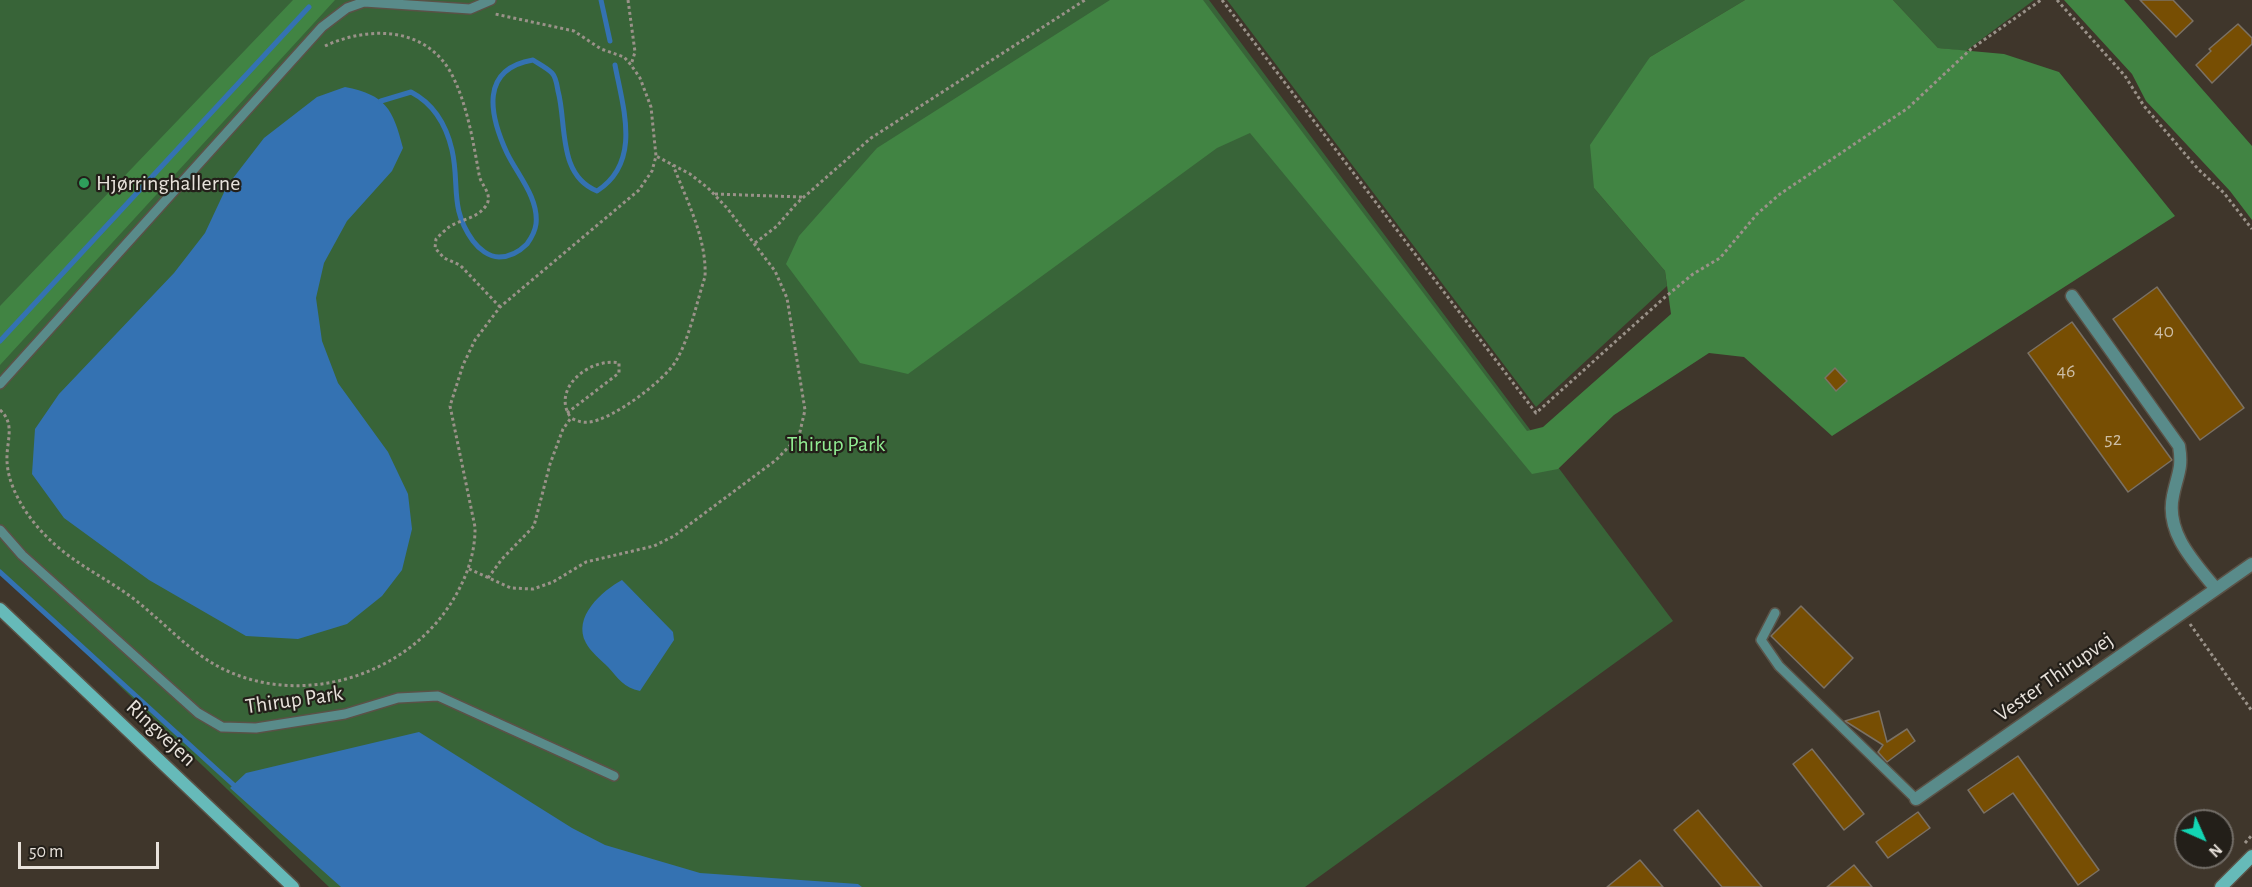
<!DOCTYPE html>
<meta charset="utf-8">
<style>
body{margin:0}
#map{position:relative;width:2252px;height:887px;overflow:hidden;background:#3f362b;font-family:"Alegreya Sans",sans-serif}
canvas{display:block}
.north{position:absolute;left:2174px;top:809px;width:60px;height:60px;box-sizing:border-box;background:#231f19;border:2px solid #726d67;border-radius:50%;rotate:135deg;font-size:16px;font-weight:700;line-height:24px;text-align:center;color:#e8e2db}
.north::after{content:'';display:block;margin:auto;width:21px;height:27px;background:#13d5b3;clip-path:polygon(50% 0,100% 100%,50% 72%,0 100%)}
.scale{position:absolute;left:18px;top:842px;width:141px;height:27px;box-sizing:border-box;border:3px solid #e8e2db;border-top:0;padding-left:8px;font-size:18px;line-height:21px;white-space:nowrap;color:#e8e2db;-webkit-text-stroke:4px #231f19;paint-order:stroke}
</style>
<div id="map">
<canvas width="2252" height="887"></canvas>
<div class="north">N</div>
<div class="scale">50 m</div>
</div>
<script>
const c = document.querySelector('canvas').getContext('2d');
c.lineJoin = 'round';
function paint(path, color) { c.fillStyle = color; c.fill(path, 'evenodd'); }
function strokePath(path, color, width, dash) { c.strokeStyle = color; c.lineWidth = width; c.lineCap = dash ? 'butt' : 'round'; c.setLineDash(dash || []); c.stroke(path); }
function label(font, color, halo, rows, align = 'center') {
  c.font = font + ' "Alegreya Sans",sans-serif'; c.lineWidth = 4.5; c.setLineDash([]); c.textBaseline = 'middle'; c.strokeStyle = halo; c.fillStyle = color; for (const [text, x, y, turn = 0] of rows) {
    c.save(); c.translate(x, y); c.rotate((+turn || 0) * Math.PI / 180); c.textAlign = isNaN(turn) ? turn : align; if (halo) c.strokeText(text, 0, 0); c.fillText(text, 0, 0); c.restore();
  }
}
const green = new Path2D(`
 M0 0H1209L1673 621 1305 887H329L0 571Z
 M1227 0H1745L1650 57 1594 188 1665 271 1667 286 1536 407Z
 M1893 0H2034L1966 51 1938 48Z`);
const forest = new Path2D(`
 M293 0H335L0 365V306Z
 M1110 0H1203L1527 431 1543 427 1671 314 1665 271 1594 188 1590 145 1650 57 1745 0H1893L1938 48 2004 54 2059 72 2175 216 1832 436 1744 357 1709 353 1614 415 1558 469 1532 474 1250 133 1217 148 908 374 860 363 786 264 799 236 877 148Z
 M2064 0H2124L2252 146V220L2230 191 2146 101 2132 74Z`);
const water = new Path2D(`
 M345 87C386 95 393 109 403 148L392 171 347 221 324 263 316 298 322 341 338 383 388 452 408 494 412 529 402 570 382 596 347 624 298 639 246 636 149 580 64 518 32 474 35 429 59 394 174 273 205 233 227 186 264 138 317 97Z
 M622 580 673 632 674 640 640 691C624 688 618 678 608 667 601 660 590 651 586 643 572 617 602 591 622 580Z
 M419 732 572 828 605 845 700 873 858 884 862 887H341L230 788 246 773Z`);
const stream = new Path2D(`
 M601 0 610 41
 M381 101 411 92C434 104 446 124 452 150 460 185 449 208 473 241 479 249 489 257 499 257 510 257 519 252 527 244 532 237 535 232 536 224 539 198 517 174 507 153 489 114 480 69 533 60 539 64 547 68 552 73 556 77 557 85 558 91 567 123 557 175 597 191 642 162 623 108 615 65
 M0 341 309 7
 M0 572 237 788`);
const building = new Path2D(`
 M2140 0H2173L2193 21 2176 37Z
 M2238 24 2252 38V44L2212 83 2196 65 2211 51 2209 49Z
 M2157 287 2244 408 2200 440 2113 319Z
 M2072 322 2172 460 2128 492 2028 353Z
 M1835 368 1847 381 1836 391 1825 378Z
 M1801 606 1853 658 1824 688 1771 636Z
 M1879 711 1887 742 1907 729 1915 741 1887 762 1878 752 1883 745 1845 721Z
 M1812 749 1864 814 1844 830 1793 764Z
 M2018 756 2099 870 2078 885 2013 793 1984 813 1968 790Z
 M1698 810 1762 887H1722L1674 830Z
 M1918 812 1930 828 1888 858 1876 842Z
 M1640 860 1663 887H1607Z
 M1854 865 1872 887H1827Z`);
const path = new Path2D(`
 M628 0 635 52 631 65
 M1222 0 1536 413 1664 298 1693 274 1720 258 1757 214 1780 194 1908 108 1971 49 2041 0
 M2057 0 2125 76 2144 106 2198 169 2224 193 2252 229
 M325 46C368 26 425 26 451 73 467 103 473 141 479 174 480 185 495 195 485 207 476 219 461 219 449 227 445 230 440 235 436 239L435 248 444 258 460 265 500 307
 M715 194 802 197
 M755 243 777 226 796 204 871 138 1085 0
 M0 410C16 424 6 442 7 461 8 488 27 517 46 536 72 563 105 577 134 599 157 617 177 638 200 655 266 703 358 692 418 641 450 614 476 569 475 527L450 406 463 365 475 340 500 307 639 190 652 171 656 156 651 107 640 78 631 65 624 57 601 49 574 31 495 14
 M567 413 619 373V363C590 357 550 389 571 418
 M469 569 511 588 533 589 553 582 586 562 654 546 674 536 776 460 799 436 805 410 787 298 775 271 727 208 708 188 690 174 656 156
 M488 578 502 559 534 526 550 464 563 429 571 418C577 421 583 423 589 422 612 420 664 381 676 361 690 337 696 304 705 277 707 239 687 201 673 165
 M2190 624 2252 711
 M2245 843 2252 835`);
const lane = new Path2D(`
 M0 384 322 27 347 8 364 2 470 9 491 0
 M0 530 22 555 198 713 222 727 256 728 345 714 398 698 438 696 614 776
 M1775 613 1761 640 1779 666 1916 799`);
const street = new Path2D(`
 M2072 296 2179 446C2183 469 2177 475 2173 496 2165 533 2195 563 2216 589
 M1916 799 2252 564`);
const secondary = new Path2D(`
 M0 609 293 887
 M2221 887 2252 856`);
const markers = [
 [84,183,6,"#2e9e5b"]
];
const numberNames = [
 ["40",2164,331],
 ["46",2066,371],
 ["52",2113,439]
];
const poiNames = [
 ["Hjørringhallerne",96,183]
];
const parkNames = [
 ["Thirup Park",836,444]
];
const streetNames = [
 ["Vester Thirupvej",2054,677,-35],
 ["Thirup Park",294,700,-8],
 ["Ringvejen",161,733,43]
];
paint(green, '#386438');
paint(forest, '#418443');
paint(water, '#3472b2');
strokePath(stream, '#3472b2', 5);
paint(building, '#774e03');
strokePath(building, '#7b7164', 1.5);
strokePath(lane, '#5a5247', 12);
strokePath(street, '#5a5247', 15);
strokePath(secondary, '#5a5247', 15);
strokePath(path, '#9a9289', 3, [3, 3]);
strokePath(lane, '#598b8a', 9);
strokePath(street, '#598b8a', 12);
strokePath(secondary, '#66bab9', 12);
for (const [x, y, r, color] of markers) { const dot = new Path2D(); dot.arc(x, y, r, 0, 2 * Math.PI); c.fillStyle = color; c.fill(dot); strokePath(dot, '#231f19', 2); }
label('20px', '#ccbda5', null, numberNames);
label('22px', '#e8e2db', '#231f19', poiNames, 'left');
label('22px', '#91ec92', '#231f19', parkNames);
label('22px', '#e8e2db', '#231f19', streetNames);
</script>
